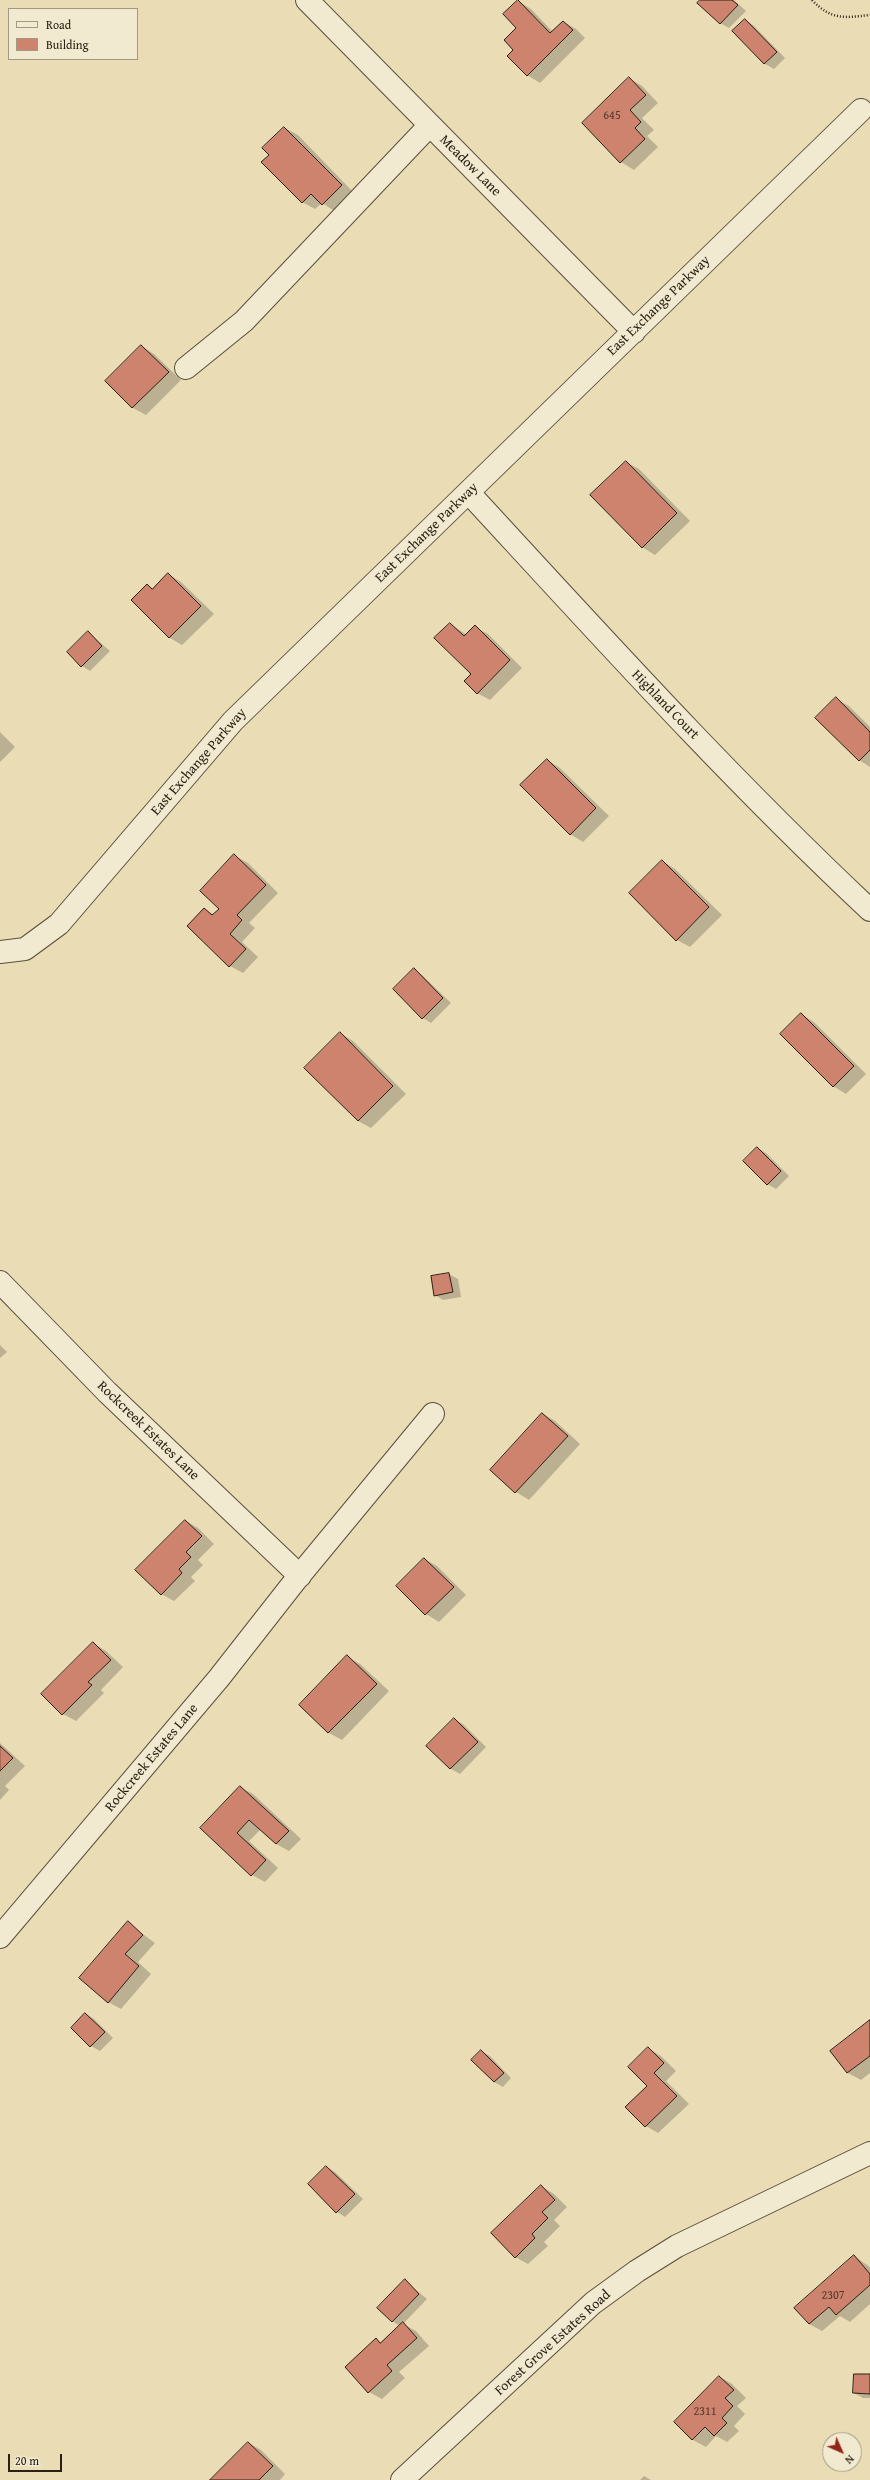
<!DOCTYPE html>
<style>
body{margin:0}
#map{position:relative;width:870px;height:2480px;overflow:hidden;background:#eaddb6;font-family:"Gentium Book Plus",serif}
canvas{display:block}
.legend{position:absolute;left:8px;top:8px;width:130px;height:52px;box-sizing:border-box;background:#f1e9d0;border:1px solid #a19985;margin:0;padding:5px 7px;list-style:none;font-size:12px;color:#2a2014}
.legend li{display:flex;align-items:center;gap:8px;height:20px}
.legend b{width:20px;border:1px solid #a19985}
.north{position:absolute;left:822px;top:2432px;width:40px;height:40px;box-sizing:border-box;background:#f1e9d0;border:1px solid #a19985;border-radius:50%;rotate:135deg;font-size:11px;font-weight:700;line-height:16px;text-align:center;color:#2a2014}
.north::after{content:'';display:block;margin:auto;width:14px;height:18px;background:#8f2418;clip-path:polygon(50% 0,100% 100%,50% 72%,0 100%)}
.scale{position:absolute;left:8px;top:2454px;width:54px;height:18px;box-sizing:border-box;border:2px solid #2a2014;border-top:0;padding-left:5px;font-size:12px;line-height:14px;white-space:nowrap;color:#2a2014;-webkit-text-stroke:3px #f1e9d0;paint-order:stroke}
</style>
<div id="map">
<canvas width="870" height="2480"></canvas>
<ul class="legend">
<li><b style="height:5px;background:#f1e9d0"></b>Road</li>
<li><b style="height:11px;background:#cd836d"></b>Building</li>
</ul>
<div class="north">N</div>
<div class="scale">20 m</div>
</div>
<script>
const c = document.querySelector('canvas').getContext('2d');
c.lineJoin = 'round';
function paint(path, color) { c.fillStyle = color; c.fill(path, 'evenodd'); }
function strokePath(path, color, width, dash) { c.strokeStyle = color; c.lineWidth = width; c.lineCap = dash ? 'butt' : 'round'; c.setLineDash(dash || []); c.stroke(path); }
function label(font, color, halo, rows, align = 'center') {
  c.font = font + ' "Gentium Book Plus",serif'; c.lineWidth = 3; c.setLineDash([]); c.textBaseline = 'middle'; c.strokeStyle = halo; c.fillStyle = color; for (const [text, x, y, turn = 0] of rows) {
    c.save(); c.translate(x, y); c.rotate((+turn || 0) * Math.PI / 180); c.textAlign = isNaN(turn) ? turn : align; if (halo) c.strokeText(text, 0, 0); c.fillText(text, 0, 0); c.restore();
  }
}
const shadow = new Path2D(`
 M701 0H734L746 11 729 28 720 23Z
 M518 1 531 9 553 32 564 22 576 29 585 38 540 83 527 75 515 50Z
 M745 20 753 25 785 58 774 69 765 64 734 31Z
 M629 78 642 86 658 103 642 118 654 130 647 136 658 147 634 170 621 162Z
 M285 128 298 135 354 193 336 212 322 203 315 209 302 202 270 155Z
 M141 346 154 354 181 380 146 415 133 408 107 381Z
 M626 462 639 469 690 521 655 555 642 547Z
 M168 574 181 582 214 614 182 645 170 638 132 600 147 585 154 589Z
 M450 624 467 635 475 627 488 634 522 668 490 700 477 693Z
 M88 632 110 651 90 671 82 666Z
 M836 699 849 706 870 727V767L859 760Z
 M0 732 15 747 0 762Z
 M547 760 560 768 609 816 583 842 570 834Z
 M235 856 248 863 278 893 249 923 255 928 242 942 258 957 243 973 230 966 205 909 214 915 220 909Z
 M662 861 675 869 722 915 690 947 677 940Z
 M414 970 422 975 451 1003 431 1023 423 1018Z
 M801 1014 814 1022 866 1074 846 1094 833 1086Z
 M340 1033 353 1041 406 1094 371 1128 358 1121 305 1068Z
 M758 1148 766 1153 789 1176 776 1189 767 1184Z
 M449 1274 458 1279 461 1297 443 1300 435 1295 432 1277Z
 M0 1345 7 1352 0 1358Z
 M543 1414 555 1421 580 1444 529 1500 516 1492 492 1470Z
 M186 1521 198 1528 214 1544 198 1560 203 1565 191 1577 195 1581 174 1601 161 1594Z
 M424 1559 437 1566 466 1595 439 1622 426 1614 397 1586Z
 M93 1643 106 1651 123 1667 101 1690 104 1693 76 1721 63 1714Z
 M347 1657 360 1664 389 1691 342 1740 329 1733 300 1705Z
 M454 1719 463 1724 486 1747 460 1774 451 1769 428 1746Z
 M0 1743 25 1766 5 1786 9 1790 0 1800Z
 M240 1787 253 1794 301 1839 289 1851 276 1844 261 1829 249 1841 278 1868 265 1882 252 1875 201 1828Z
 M128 1923 155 1943 138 1962 151 1974 121 2009 108 2002Z
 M86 2014 94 2019 113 2038 100 2051 91 2046 72 2028Z
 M870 2022V2073L861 2080 848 2073 831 2051Z
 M648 2048 661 2056 676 2071 666 2081 689 2104 658 2133 646 2126Z
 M481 2051 490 2056 511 2078 503 2087 494 2082Z
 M327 2167 335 2172 363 2199 345 2217 337 2212Z
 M541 2186 554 2194 567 2207 554 2220 560 2226 544 2242 548 2246 528 2264 515 2257Z
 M854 2256 870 2267V2304L850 2322 840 2316 822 2331 809 2324Z
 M405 2281 427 2299 403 2324 416 2331 429 2346 399 2372 405 2378 382 2399 369 2392 376 2340 382 2343 400 2326 392 2321Z
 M870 2375V2398H863L854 2393Z
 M720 2377 732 2384 746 2398 737 2406 745 2414 734 2426 739 2431 727 2442 716 2436 706 2447 693 2440 675 2422Z
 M249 2443 261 2450 285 2474 280 2480H212Z
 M644 2476 651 2480H640Z`);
const building = new Path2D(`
 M518 0 550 33 563 21 573 30 527 76 507 56 513 50 504 40 516 28 503 14Z
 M700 0H732L738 5 720 24 697 3Z
 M745 19 777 52 764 64 732 31Z
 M629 77 646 95 630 110 641 122 635 128 645 139 620 163 582 123Z
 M284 127 342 185 322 205 311 194 302 203 261 162 269 155 262 148Z
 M141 345 169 372 132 408 105 381Z
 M626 461 677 513 642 548 590 495Z
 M168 573 201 606 169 638 131 600 147 584 152 589Z
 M450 623 464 636 475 625 510 660 477 694 464 681 471 674 434 638Z
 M88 631 102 646 81 667 67 652Z
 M836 697 870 732V750L859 761 815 718Z
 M547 759 596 808 570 835 520 785Z
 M234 854 266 885 237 915 242 920 230 934 246 949 229 967 187 926 204 908 212 915 219 909 200 891Z
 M662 860 709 907 676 941 629 893Z
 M414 968 443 998 422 1019 393 989Z
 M801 1013 854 1066 833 1087 780 1034Z
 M340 1032 393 1086 358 1121 304 1068Z
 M757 1147 781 1171 767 1185 743 1161Z
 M449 1273 453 1292 434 1296 431 1276Z
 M542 1413 568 1436 515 1493 490 1470Z
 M185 1520 202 1536 186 1552 191 1557 179 1569 182 1573 161 1595 135 1570Z
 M424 1558 454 1587 425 1615 396 1586Z
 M93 1642 111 1660 88 1682 92 1685 62 1715 41 1694Z
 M347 1655 377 1684 328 1733 299 1705Z
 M454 1718 478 1742 450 1769 426 1746Z
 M0 1746 13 1758 0 1771Z
 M240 1786 289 1831 276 1844 249 1820 237 1833 266 1860 251 1876 200 1828Z
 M128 1921 143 1935 125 1954 139 1966 108 2003 79 1978Z
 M85 2013 105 2032 90 2047 71 2028Z
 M870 2020V2056L847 2073 830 2051Z
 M648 2047 664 2063 654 2073 677 2096 645 2127 625 2107 647 2086 628 2067Z
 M481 2050 504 2073 494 2082 471 2060Z
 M326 2166 355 2194 336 2213 308 2184Z
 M541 2185 555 2200 542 2212 548 2218 532 2234 535 2238 515 2258 491 2233Z
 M854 2255 870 2274V2285L836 2315 829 2307 809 2324 794 2308Z
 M405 2279 419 2294 392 2322 377 2308Z
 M403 2322 417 2338 387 2365 392 2371 368 2393 345 2367 376 2338 380 2343Z
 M854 2374H870V2394L853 2393Z
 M719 2376 734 2390 725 2398 733 2406 722 2418 727 2423 714 2436 705 2427 692 2440 674 2422Z
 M248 2442 273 2466 259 2480H210Z`);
const path = new Path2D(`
 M812 0C831 20 844 18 870 15`);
const minor = new Path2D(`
 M307 0 634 332
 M186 368 244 321 430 125
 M469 493C600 635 729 778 870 910
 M0 952 25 949 59 924 233 721 861 110
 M0 1282 107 1392 300 1576
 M0 1937 219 1678 295 1581 433 1414
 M402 2480 593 2303 637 2271 677 2246 870 2153`);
const numberNames = [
 ["645",612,116],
 ["2307",833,2296],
 ["2311",705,2412]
];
const streetNames = [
 ["Meadow Lane",470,166,45],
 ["East Exchange Parkway",659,306,-44],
 ["East Exchange Parkway",427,533,-44],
 ["Highland Court",665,705,46],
 ["East Exchange Parkway",199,762,-49],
 ["Rockcreek Estates Lane",148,1431,44],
 ["Rockcreek Estates Lane",152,1758,-50],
 ["Forest Grove Estates Road",553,2343,-42]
];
paint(shadow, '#0003');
paint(building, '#cd836d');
strokePath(building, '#2a2014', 1);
strokePath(minor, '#5a4f3c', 24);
strokePath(path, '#2a2014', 2.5, [1, 2]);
strokePath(minor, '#f1e9d0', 22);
label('12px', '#53392a', null, numberNames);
label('14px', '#2a2014', '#f1e9d0', streetNames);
</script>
